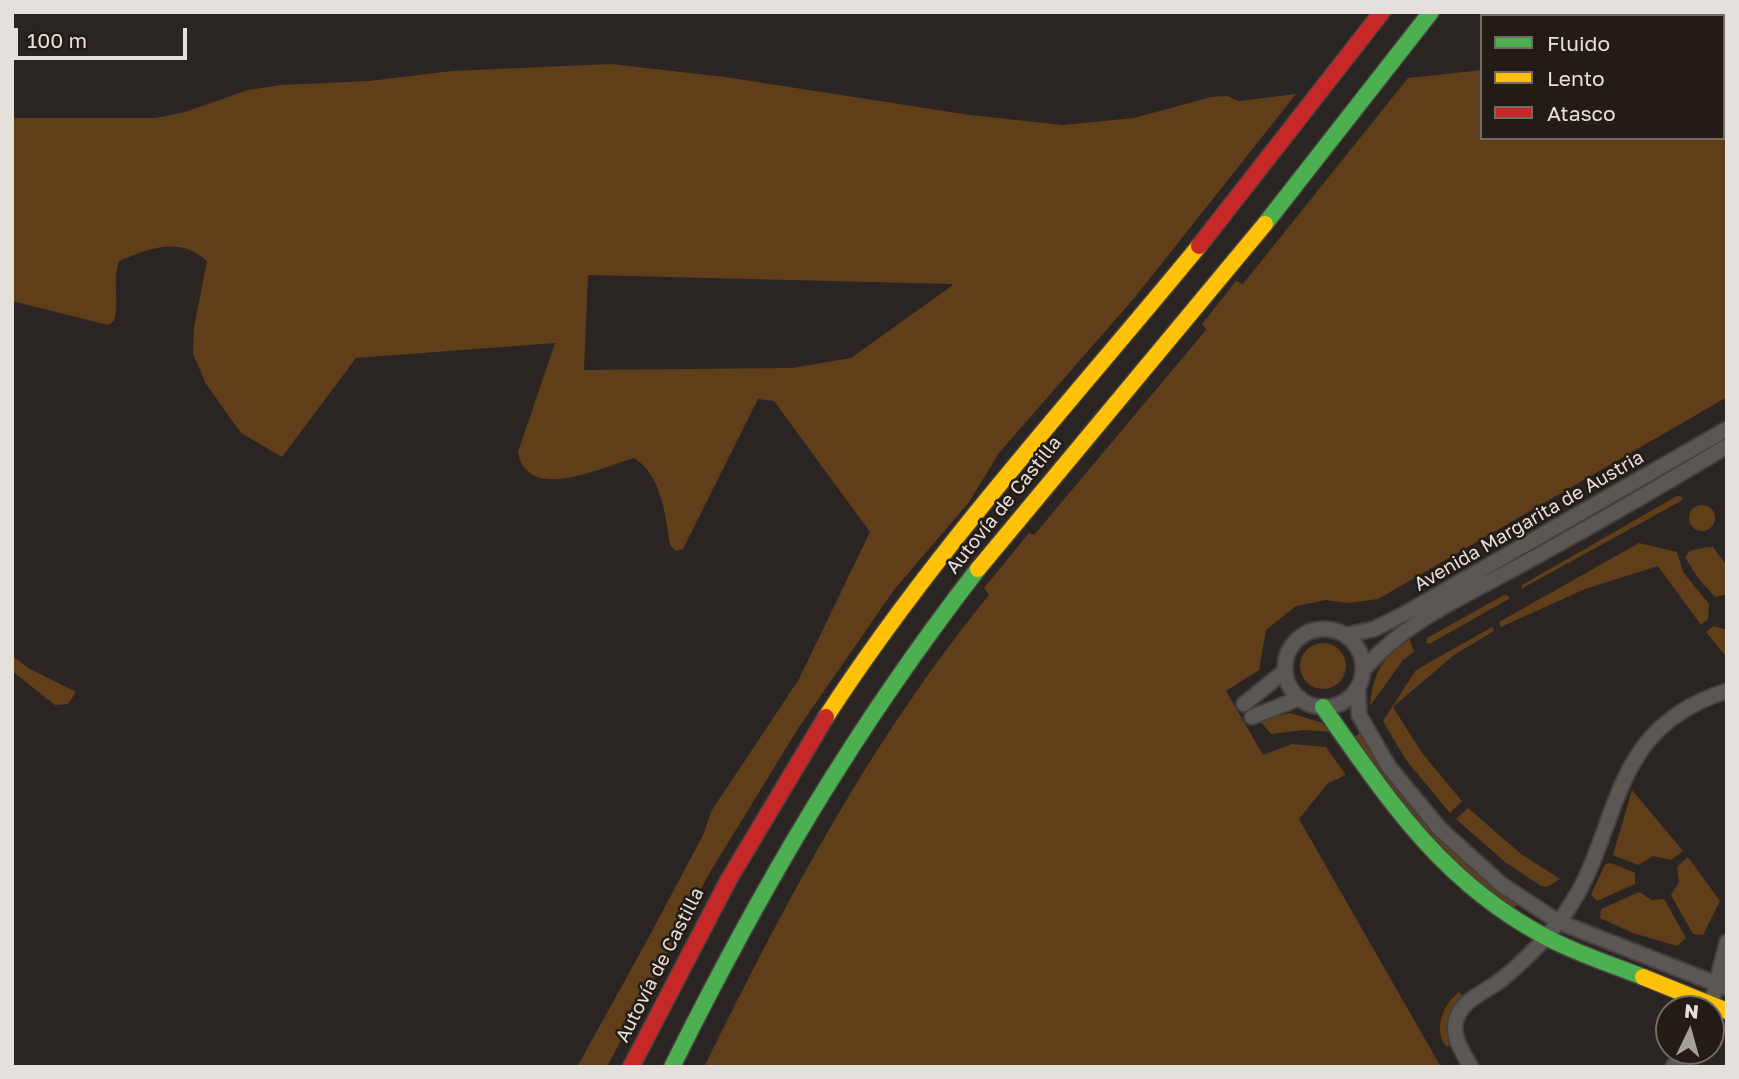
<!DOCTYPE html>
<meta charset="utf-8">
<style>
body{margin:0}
#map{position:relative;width:1739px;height:1079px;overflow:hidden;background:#2a2522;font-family:"Golos Text",sans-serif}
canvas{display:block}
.frame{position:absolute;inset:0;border:14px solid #e6e0dc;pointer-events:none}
.legend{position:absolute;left:1480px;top:14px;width:245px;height:126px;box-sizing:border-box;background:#231c15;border:2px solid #716a65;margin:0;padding:9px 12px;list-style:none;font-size:21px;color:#e6e0dc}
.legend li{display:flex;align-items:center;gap:14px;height:35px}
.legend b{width:35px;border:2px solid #716a65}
.north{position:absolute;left:1655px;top:995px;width:70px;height:70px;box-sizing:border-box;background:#231c15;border:2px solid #716a65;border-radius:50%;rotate:5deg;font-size:19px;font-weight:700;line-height:28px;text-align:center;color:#e6e0dc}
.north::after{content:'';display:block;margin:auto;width:24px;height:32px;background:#a49f9b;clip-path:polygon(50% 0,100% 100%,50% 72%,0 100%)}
.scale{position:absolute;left:14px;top:28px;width:173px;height:32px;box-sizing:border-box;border:4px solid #e6e0dc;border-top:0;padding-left:9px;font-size:21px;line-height:24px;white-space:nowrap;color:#e6e0dc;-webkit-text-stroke:5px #231c15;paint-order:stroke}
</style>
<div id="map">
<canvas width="1739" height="1079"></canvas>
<div class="frame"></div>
<ul class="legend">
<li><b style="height:9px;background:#4caf50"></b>Fluido</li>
<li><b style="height:9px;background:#ffc107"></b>Lento</li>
<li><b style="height:9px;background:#c62828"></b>Atasco</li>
</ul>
<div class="north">N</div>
<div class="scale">100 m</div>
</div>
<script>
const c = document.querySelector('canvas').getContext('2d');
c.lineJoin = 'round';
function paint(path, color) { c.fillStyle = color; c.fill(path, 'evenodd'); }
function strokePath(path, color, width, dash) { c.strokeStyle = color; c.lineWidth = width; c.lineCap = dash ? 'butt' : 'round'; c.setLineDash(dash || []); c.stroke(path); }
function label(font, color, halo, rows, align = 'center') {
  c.font = font + ' "Golos Text",sans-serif'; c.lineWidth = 5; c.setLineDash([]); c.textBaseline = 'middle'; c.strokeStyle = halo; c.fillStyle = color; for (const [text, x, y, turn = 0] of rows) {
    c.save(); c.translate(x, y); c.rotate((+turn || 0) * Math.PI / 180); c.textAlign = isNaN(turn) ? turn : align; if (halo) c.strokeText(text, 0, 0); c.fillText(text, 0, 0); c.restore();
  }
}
const green = new Path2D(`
 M611 64 725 77 970 115 1063 125 1134 118 1211 97 1227 96 1239 101 1296 94 1136 296 999 453 969 502 894 590 799 727 710 872 607 1067H577L650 935 703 835 712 810 799 679 870 532 774 401 758 399 683 549 676 551 670 545C666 516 661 474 634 458 602 467 527 504 518 452L555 343 356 358 282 457 241 433 206 384 193 354 194 327 207 261C180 236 149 248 119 261 112 281 120 300 114 321L108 325 12 301V118H156L185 112 248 90 281 85 369 81 452 71ZM588 275 952 284 953 285 851 358 792 368 584 370Z
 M1723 66 1727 67V397L1378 599 1348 603 1326 600 1296 606 1266 630 1259 670 1226 691 1263 755 1292 744 1326 747 1346 775 1328 783 1299 819 1441 1067H704C786 901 871 739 989 595L984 588 1029 533 1034 535 1206 330 1202 324 1236 281 1243 284 1408 78 1482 70V138H1723Z
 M1677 496 1683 497 1681 501 1521 589 1522 585Z
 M1689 518a13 13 0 1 1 26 0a13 13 0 1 1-26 0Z
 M1639 543 1677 552 1683 572 1709 604 1708 619 1701 625 1658 566 1585 589 1501 627 1499 622Z
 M1706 547H1713L1727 566V594L1715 597 1698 578 1685 557 1690 551Z
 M1504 595 1509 596V599L1429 644 1426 642 1427 638Z
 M1714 626 1727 630V658L1706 632Z
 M1492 627 1494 631 1454 655 1393 707 1422 753 1462 801 1450 813 1406 760 1383 721 1416 670Z
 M1408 635 1414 652 1403 660 1370 706C1372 673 1385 656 1408 635Z
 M1300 666a23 23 0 1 1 46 0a23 23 0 1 1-46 0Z
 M12 656 30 669 76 692 68 704 55 705 12 671Z
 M1290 713 1323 723 1333 732 1303 730 1271 734 1260 721Z
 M1360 733C1396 802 1454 859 1518 903L1513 909 1488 891 1414 822 1354 737Z
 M1632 790 1683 851 1671 860 1653 856 1638 865 1613 855Z
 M1468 808 1521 854 1560 879 1547 887 1541 886 1505 862 1456 819Z
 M1688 857 1720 901 1703 935 1693 934 1671 895 1679 882 1677 867Z
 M1611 863 1635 873V884L1597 901 1591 895 1605 864Z
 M1639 892 1652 900 1664 899 1686 938 1677 946 1633 933 1600 918 1601 909Z
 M1459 992 1464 997C1450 1009 1442 1026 1452 1044L1447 1047C1432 1031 1443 1004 1459 992Z`);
const street = new Path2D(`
 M1285 668a39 39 0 1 1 78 0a39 39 0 1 1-78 0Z
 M1346 635 1374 629 1404 614 1727 429
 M1364 669C1407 619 1471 593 1528 561 1595 524 1661 486 1727 446
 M1358 688 1359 715 1389 767 1440 829 1502 885 1559 922 1727 988
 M1244 704 1285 671
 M1252 717 1300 698
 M1710 1009 1727 942
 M1471 1067C1462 1051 1448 1032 1459 1013 1467 998 1488 990 1501 980 1521 964 1541 944 1557 924 1625 841 1598 731 1727 691
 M1673 1067 1685 1051`);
const fast = new Path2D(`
 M1265 224 1431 12
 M1323 707C1388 799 1441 881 1544 936 1575 953 1610 964 1643 977
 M672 1067C762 886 854 729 978 569`);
const slow = new Path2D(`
 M978 569 1265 224
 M826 717C935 549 1072 401 1199 246
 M1643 977 1727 1011`);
const jam = new Path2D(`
 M1199 246 1382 12
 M631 1067 729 879 826 717`);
const streetNames = [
 ["Autovía de Castilla",1004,505,-51],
 ["Avenida Margarita de Austria",1529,521,-30],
 ["Autovía de Castilla",660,965,-63]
];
paint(green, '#603e19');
strokePath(street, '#44403e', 18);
strokePath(fast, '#44403e', 19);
strokePath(slow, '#44403e', 19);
strokePath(jam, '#44403e', 19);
strokePath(street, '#5a5755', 14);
strokePath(fast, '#4caf50', 16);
strokePath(slow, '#ffc107', 16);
strokePath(jam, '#c62828', 16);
label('19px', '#e6e0dc', '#231c15', streetNames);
</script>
